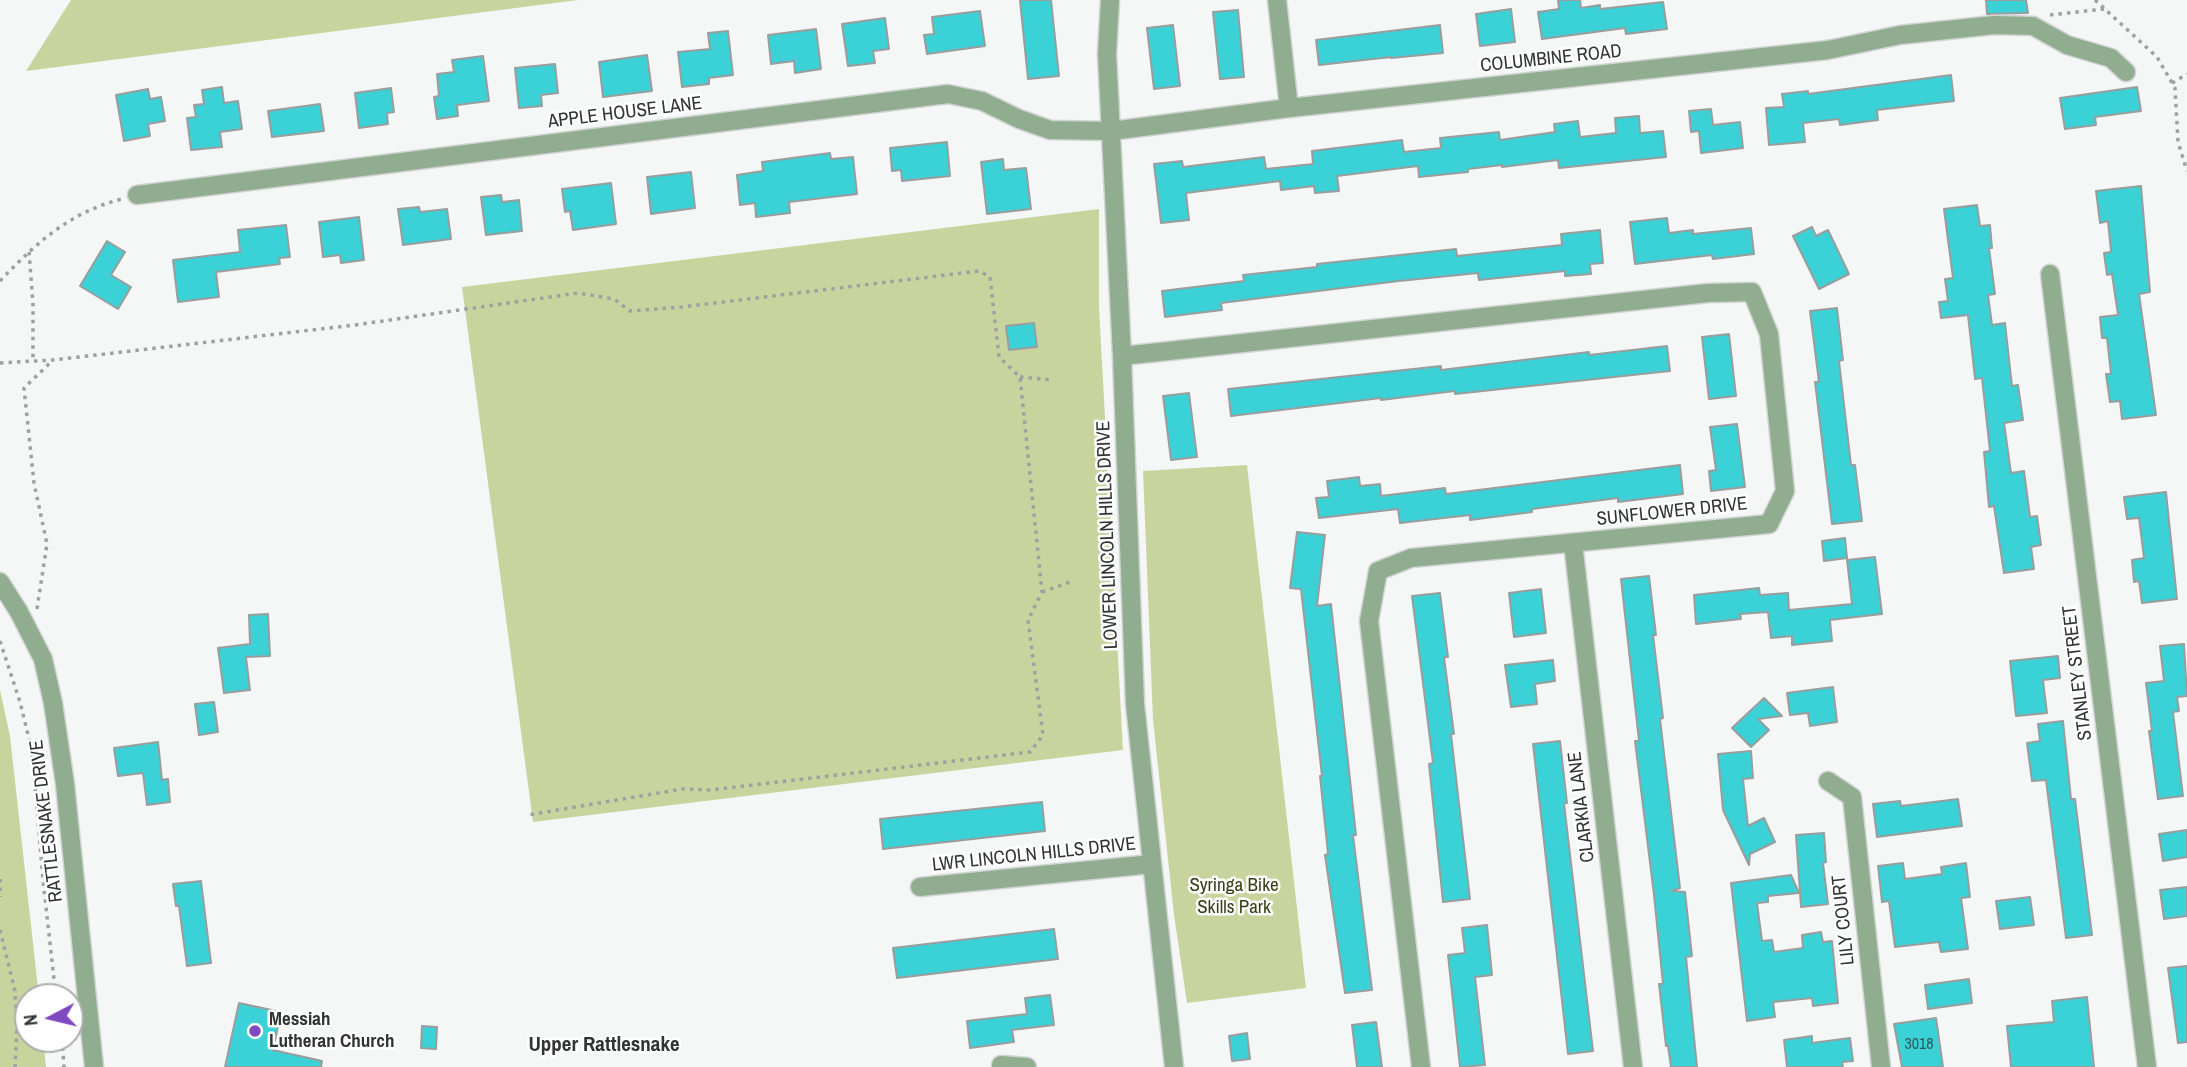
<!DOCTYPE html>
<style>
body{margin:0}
#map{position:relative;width:2187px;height:1067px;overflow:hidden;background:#f4f7f6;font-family:"Archivo Narrow",sans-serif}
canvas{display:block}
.north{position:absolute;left:14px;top:983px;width:70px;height:70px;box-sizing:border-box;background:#fff;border:2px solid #adadad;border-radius:50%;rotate:263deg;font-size:19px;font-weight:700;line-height:28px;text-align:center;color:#323333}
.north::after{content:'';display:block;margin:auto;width:24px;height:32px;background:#8149c0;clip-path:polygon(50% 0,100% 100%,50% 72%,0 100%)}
</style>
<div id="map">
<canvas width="2187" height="1067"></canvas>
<div class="north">N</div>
</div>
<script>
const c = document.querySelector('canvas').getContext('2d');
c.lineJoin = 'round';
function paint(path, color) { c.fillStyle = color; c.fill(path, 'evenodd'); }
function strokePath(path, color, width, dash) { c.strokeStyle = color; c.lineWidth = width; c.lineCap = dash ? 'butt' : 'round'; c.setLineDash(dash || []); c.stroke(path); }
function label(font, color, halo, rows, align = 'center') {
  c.font = font + ' "Archivo Narrow",sans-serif'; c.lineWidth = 5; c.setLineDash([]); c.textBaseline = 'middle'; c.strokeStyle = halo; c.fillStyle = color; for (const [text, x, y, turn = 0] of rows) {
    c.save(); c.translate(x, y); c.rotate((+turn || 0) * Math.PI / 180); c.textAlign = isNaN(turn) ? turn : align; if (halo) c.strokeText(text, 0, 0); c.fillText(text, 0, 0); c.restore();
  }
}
const green = new Path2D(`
 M71 0H578L26 71Z
 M1099 209V307L1123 750 533 822 462 287Z
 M1247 465 1306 988 1187 1003 1174 915 1153 720 1143 471Z
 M0 690 10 736 39 997H28V1039H43L46 1067H0Z`);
const building = new Path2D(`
 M1020 0H1051L1059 76 1028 79Z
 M1558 0H1580L1581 8 1600 5V9L1663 2 1667 29 1626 34 1625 28 1542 39 1538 12 1559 9Z
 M1986 0H2026L2028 13 1987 14Z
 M1511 9 1515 42 1480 46 1476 14Z
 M1238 10 1244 77 1220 79 1213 12Z
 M980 11 985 46 927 54 924 35 934 34 932 17Z
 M885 18 889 49 873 51 875 63 848 66 842 24Z
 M1173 25 1180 86 1154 89 1147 28Z
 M1440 25 1443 53 1391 58V57L1319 65 1316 40Z
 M816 29 821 69 795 73 794 61 771 64 768 35Z
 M728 31 733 75 709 78V84L682 87 678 52 710 49 708 33Z
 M647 55 652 91 603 97 599 62Z
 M483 56 489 101 457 105 458 116 437 119 434 97 439 96 437 74 454 72 452 60Z
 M555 64 558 93 541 95 542 106 519 108 515 68Z
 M1951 75 1954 101 1877 110 1878 120 1840 125 1839 119 1803 123 1805 142 1769 145 1766 108 1784 107 1782 94 1808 91V94Z
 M222 87 224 103 238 101 242 129 220 132 222 147 191 150 187 118 196 117 194 105 204 104 202 90Z
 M2137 87 2141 111 2095 117 2096 125 2065 129 2060 98Z
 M391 88 394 112 387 113 388 124 359 128 355 93Z
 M148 89 150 99 161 97 165 121 148 124 150 136 124 141 116 95Z
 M320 104 324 131 272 137 268 111Z
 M1711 109 1713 125 1740 122 1743 148 1701 153 1699 131 1691 132 1689 111Z
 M1639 116 1640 133 1663 131 1666 157 1559 168 1558 160 1502 167V165L1468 169V172L1419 177 1418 166 1337 176 1339 191 1315 193 1314 186 1281 190 1280 181 1186 193 1189 220 1161 223 1154 164 1182 161 1183 167 1264 157 1266 169 1313 164 1312 151 1402 140 1404 152 1441 148 1440 138 1499 132 1500 140 1555 132 1554 124 1578 121 1580 137 1616 133 1615 118Z
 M947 142 950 176 902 181 901 170 892 171 890 148Z
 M830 153 831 159 853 157 857 194 789 202 790 213 756 217 755 203 740 205 737 175 763 171 762 162Z
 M1003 159 1004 170 1026 168 1031 209 987 214 981 162Z
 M691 172 695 208 651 214 647 177Z
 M611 183 616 224 573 230 570 211 565 212 562 189Z
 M2141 186 2150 292 2139 294 2156 415 2122 419 2120 401 2110 402 2106 374H2111L2107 338H2102L2100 317 2118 315 2112 274 2107 275 2104 253 2111 252 2108 221 2100 223 2096 191Z
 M501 195 502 202 519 200 522 231 486 235 481 197Z
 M1977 205 1980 226 1990 225 1992 248H1989L1995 294 1988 295 1992 325 2005 323 2012 386 2018 385 2023 420 2004 423 2011 473 2024 471 2030 517 2037 516 2041 545 2031 547 2034 569 2004 573 1994 506 1989 507 1984 452 1990 451 1982 378 1975 379 1968 315 1941 318 1939 302 1948 301 1945 279 1953 278 1944 209Z
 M419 207 420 212 447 209 451 239 403 245 398 209Z
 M359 217 364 260 341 263 340 255 323 257 319 222Z
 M1667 218 1669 233 1693 230V234L1751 228 1754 254 1713 259 1712 255 1635 264 1630 222Z
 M286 225 290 257 279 258 280 264 216 272 219 297 178 302 173 260 240 252 238 230Z
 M1812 227 1816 236 1828 230 1849 274 1819 289 1793 236Z
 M1600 230 1603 263 1590 264 1591 274 1565 276V271L1479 280 1478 273 1399 281 1221 303 1222 310 1165 317 1162 291 1244 281 1243 275 1317 267V264L1456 249 1457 256 1562 245 1561 234Z
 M107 241 125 252 111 275 131 287 118 309 80 286Z
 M1837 308 1843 360 1839 361 1851 465H1855L1862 521 1832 524 1815 382H1819L1810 311Z
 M1034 323 1037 347 1009 350 1006 326Z
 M1729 334 1736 396 1709 399 1702 337Z
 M1667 346 1670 371 1455 394V391L1381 400V398L1231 416 1228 389 1441 366V370L1589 352V355Z
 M1189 393 1197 457 1171 460 1163 396Z
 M1737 424 1745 487 1711 491 1709 471 1716 470 1710 427Z
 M1680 465 1683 494 1618 502V498L1532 509V512L1470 520V515L1400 523 1398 509 1319 518 1316 498 1329 497 1327 481 1359 477 1360 486 1380 484 1381 496 1445 488 1446 494Z
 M2166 492 2177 599 2142 603 2139 581 2134 582 2132 560 2144 558 2139 518 2127 519 2124 497Z
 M1297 532 1325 535 1317 606 1331 604 1356 835H1353L1372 990 1345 993 1325 855 1328 854 1320 776H1322L1301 589 1290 588Z
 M1845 538 1847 558 1824 561 1822 541Z
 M1875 557 1882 614 1830 620 1832 641 1792 645V636L1771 638 1768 612 1740 614 1741 619 1696 624 1694 595 1759 588 1760 595 1788 593 1789 610 1852 604 1847 560Z
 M1649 576 1656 635H1653L1663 718 1660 719 1680 888 1672 891 1685 892 1692 956 1686 957 1697 1067H1671L1668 1046H1666L1659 984H1663L1654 895 1635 741H1639L1621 579Z
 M1541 589 1546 633 1514 637 1509 593Z
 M1440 593 1448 657H1444L1454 734H1451L1470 899 1443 902 1429 764 1433 763 1412 596Z
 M268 614 270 656 246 657 250 690 224 693 218 648 250 644 249 615Z
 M2184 644 2187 696 2177 697 2179 711 2173 712 2183 796 2158 799 2149 731H2152L2146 683 2164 681 2160 646Z
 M2058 656 2060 678 2043 680 2047 713 2016 716 2010 661Z
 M1553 660 1555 681 1535 684 1537 704 1511 707 1505 665Z
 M1833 687 1837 722 1810 726 1808 713 1790 715 1787 693Z
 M1764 698 1782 716 1758 719 1769 730 1751 747 1732 728Z
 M214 702 218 732 199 735 195 704Z
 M2063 721 2071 799H2075L2092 935 2066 938 2046 780 2032 781 2027 743 2040 741 2038 724Z
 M1560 741 1567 803H1564L1593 1051 1568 1054 1533 744Z
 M158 742 162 780 168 779 170 802 147 805 143 773 118 776 114 748Z
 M1751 751 1753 778 1743 779 1748 826 1764 818 1775 842 1750 854 1749 865 1723 810 1718 754Z
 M1958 799 1962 826 1877 837 1873 804 1900 801 1901 806Z
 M1042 802 1045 831 883 849 880 819Z
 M2187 830V857L2163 861 2159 834Z
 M1824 833 1826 862 1823 863 1828 904 1801 907 1796 835Z
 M1903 863 1905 879 1942 874 1941 867 1966 863 1970 897 1961 898 1968 949 1941 952 1939 942 1895 947 1889 901 1882 902 1878 866Z
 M1791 875 1799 893 1768 896V902L1757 903 1762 941 1772 940 1774 952 1803 948 1802 935 1821 932 1823 942 1832 941 1838 1003 1813 1006 1812 998 1773 1002 1775 1017 1747 1021 1731 883Z
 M201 881 211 963 187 966 179 906H176L173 884Z
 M2187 887V916L2164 919 2160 890Z
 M2030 897 2034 925 2000 929 1996 901Z
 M1487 925 1492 975 1475 977 1485 1065 1460 1067 1448 955 1465 953 1462 928Z
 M1054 929 1058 959 897 978 893 948Z
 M2187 966V1042L2178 1043 2168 968Z
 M1969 979 1972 1003 1928 1009 1925 985Z
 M1050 995 1054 1025 1012 1030 1014 1042 970 1048 967 1021 1027 1014 1025 998Z
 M2087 997 2094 1067H2011L2007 1026 2054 1022 2052 1001Z
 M239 1003 281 1012 273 1050 322 1061 321 1067H225Z
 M1936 1018 1943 1067H1902L1894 1024Z
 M1376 1022 1382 1067H1357L1352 1025Z
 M422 1026 437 1027 436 1049 421 1048Z
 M1247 1033 1250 1059 1232 1061 1229 1036Z
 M1812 1036V1043L1850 1038 1853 1061 1842 1062 1843 1067H1787L1784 1040Z`);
const path = new Path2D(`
 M2095 0 2157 57 2175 88 2178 142 2187 171
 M2050 15 2104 9
 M2172 83 2187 74
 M29 252 33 304V361
 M0 281C36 243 70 212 122 199
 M0 363 53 360 355 325 578 293 614 299 630 311 682 307 979 271 990 277 999 357 1020 377 1042 592 1028 620 1043 735 1030 752 711 790 682 789 528 815
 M1020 377 1053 380
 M1042 592 1070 582
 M37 609 47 544 34 483 24 388 51 362
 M0 641 20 702 32 751 43 880 56 997
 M0 879V897
 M0 930 15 991 17 1028 15 1067
 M62 1039 64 1067`);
const minor = new Path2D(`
 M1110 0 1107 54 1122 356 1135 704 1174 1067
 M1277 0 1289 108
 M137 195 948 94 982 101 1019 119 1050 130 1111 131 1289 108 1828 50 1900 35 1994 25 2033 26 2067 45 2111 58 2126 72
 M2050 274 2147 1067
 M1122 356 1708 293 1752 292 1769 334 1785 491 1769 524 1411 558 1378 571 1369 621 1421 1067
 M1573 543 1633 1067
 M0 582 19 612 43 659 53 703 65 784 94 1067
 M1828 781 1852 797 1881 1067
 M920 887 1152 864
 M1001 1065 1027 1067`);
const markers = [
 [255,1031,7,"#8149c0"]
];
const numberNames = [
 ["3018",1919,1045]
];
const streetNames = [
 ["COLUMBINE ROAD",1551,59,-6],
 ["APPLE HOUSE LANE",625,113,-7],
 ["SUNFLOWER DRIVE",1672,512,-6],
 ["LOWER LINCOLN HILLS DRIVE",1108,535,-92],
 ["STANLEY STREET",2078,673,-97],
 ["CLARKIA LANE",1582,807,-97],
 ["RATTLESNAKE DRIVE",47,821,-97],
 ["LWR LINCOLN HILLS DRIVE",1034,855,-6],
 ["LILY COURT",1844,920,-96]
];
const parkNames = [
 ["Syringa Bike",1234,886],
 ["Skills Park",1234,908]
];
const poiNames = [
 ["Messiah",269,1020],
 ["Lutheran Church",269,1042]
];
const neighbourhoodNames = [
 ["Upper Rattlesnake",604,1045]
];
paint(green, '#c8d49e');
paint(building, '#3ad2d6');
strokePath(building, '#9a9d9d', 2);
strokePath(minor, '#d1d4d3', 21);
strokePath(path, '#9fa1a1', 3.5, [3.5, 5]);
strokePath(minor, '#90ae8f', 18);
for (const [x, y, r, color] of markers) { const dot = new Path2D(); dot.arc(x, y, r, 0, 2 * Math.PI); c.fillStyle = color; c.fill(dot); strokePath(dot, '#fff', 2.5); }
label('16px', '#345b5c', null, numberNames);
label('19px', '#323333', '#fff', streetNames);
label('19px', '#373f17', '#fff', parkNames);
label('bold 19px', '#323333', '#fff', poiNames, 'left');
label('bold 21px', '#323333', '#fff', neighbourhoodNames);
</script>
